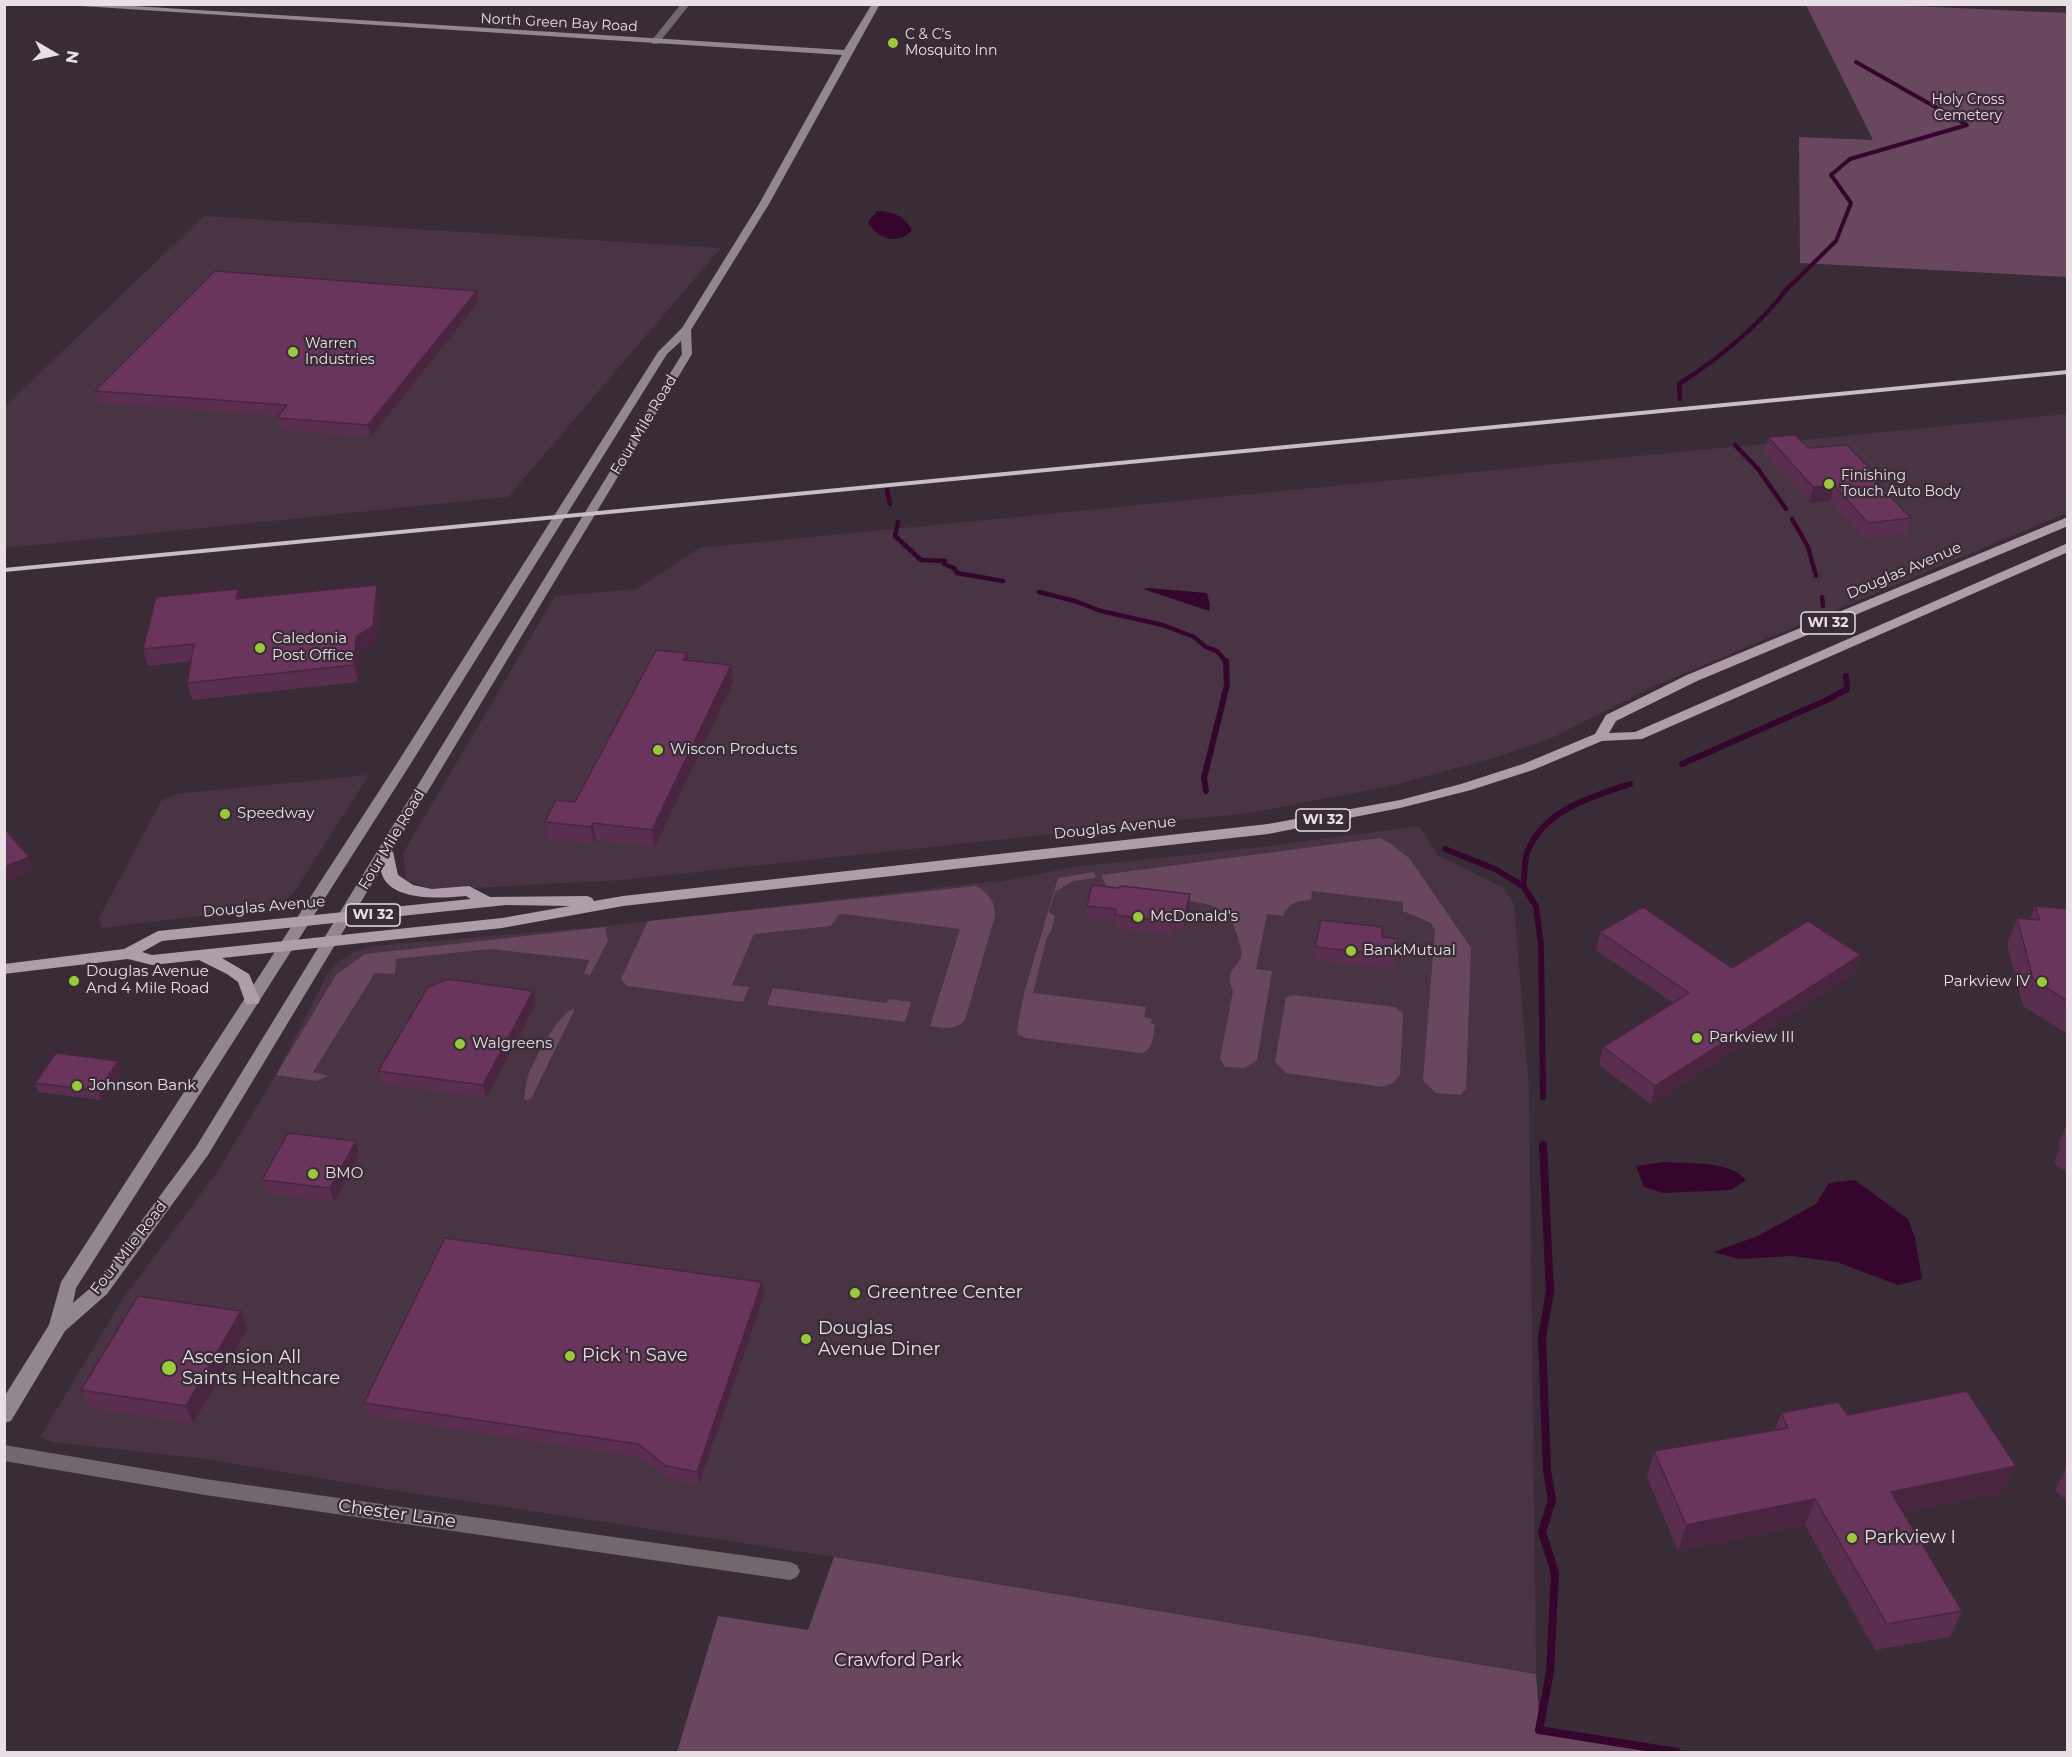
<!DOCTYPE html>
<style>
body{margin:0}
#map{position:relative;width:2072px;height:1757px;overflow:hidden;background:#3a2c36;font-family:Montserrat,sans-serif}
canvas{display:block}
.frame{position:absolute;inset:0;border:6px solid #e8dfe5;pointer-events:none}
.north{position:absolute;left:24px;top:24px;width:60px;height:60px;-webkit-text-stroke:4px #3a2c36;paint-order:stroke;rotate:99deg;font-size:16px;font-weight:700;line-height:24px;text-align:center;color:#e8dfe5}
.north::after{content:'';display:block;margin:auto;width:21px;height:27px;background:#e8dfe5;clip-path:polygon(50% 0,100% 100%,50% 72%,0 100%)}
</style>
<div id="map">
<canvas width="2072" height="1757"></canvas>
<div class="frame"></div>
<div class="north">N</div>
</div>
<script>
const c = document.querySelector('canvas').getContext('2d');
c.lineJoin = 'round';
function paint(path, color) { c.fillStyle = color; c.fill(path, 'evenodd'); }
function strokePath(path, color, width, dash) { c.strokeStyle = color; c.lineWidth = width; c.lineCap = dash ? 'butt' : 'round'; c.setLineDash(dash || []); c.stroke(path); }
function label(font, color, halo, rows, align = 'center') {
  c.font = font + ' Montserrat,sans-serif'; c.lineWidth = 4.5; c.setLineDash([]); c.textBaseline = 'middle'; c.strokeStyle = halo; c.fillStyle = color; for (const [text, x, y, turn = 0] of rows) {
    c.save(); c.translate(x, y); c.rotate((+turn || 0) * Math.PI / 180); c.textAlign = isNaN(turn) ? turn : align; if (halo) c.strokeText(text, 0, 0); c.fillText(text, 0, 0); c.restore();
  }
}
const built = new Path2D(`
 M204 216 721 248 508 497 5 548V406Z
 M2067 414V513L1654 686 1552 738 1497 757 1387 787 1249 813 622 880 436 890 406 881 403 853 555 596 637 589 699 548Z
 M369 775 293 894 275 907 102 928 99 918 161 801 176 794Z
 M1419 826 1438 855 1505 889 1514 904 1529 1090 1536 1674 834 1557 366 1486 205 1459 52 1442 40 1437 122 1300 217 1172 276 1075 328 973 339 961 354 952 374 946 597 927 996 881 994 883 1074 867 1252 848Z`);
const green = new Path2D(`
 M1806 5H1889L2067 13V277L1800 263 1799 137 1873 140Z
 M1380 838 1391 844 1410 859 1471 948 1466 1089 1460 1095 1436 1093 1423 1080 1435 930 1431 923 1403 911V902L1312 891 1311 900C1296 901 1290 902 1283 916L1267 914 1256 969 1272 971 1257 1060 1245 1068 1225 1067 1220 1059 1233 991C1221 967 1245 967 1241 949 1238 937 1233 918 1223 911 1203 899 1176 901 1154 898 1138 895 1123 892 1108 889L1101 875Z
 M1094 872 1096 878 1073 881 1055 892 1049 912 1055 916 1051 932 1047 937 1033 993 1146 1007 1144 1017 1152 1019 1150 1023 1155 1024C1153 1036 1154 1050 1141 1053L1025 1038 1018 1035 1017 1030 1024 993 1058 878Z
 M976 886C988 893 996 902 995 916L965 1020C955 1031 943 1028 930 1026L960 929 843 914 838 915 831 926 754 934 732 985 749 987 743 1002 627 986 621 979 648 921Z
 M605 927 608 941 590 975 584 974 589 960 490 949 396 959 395 974 375 973 313 1072 329 1076 316 1081 276 1075 336 975 365 954Z
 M773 988 886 1003 889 999 911 1002 905 1022 767 1005Z
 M1294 995 1395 1007 1403 1014 1400 1075 1393 1083 1382 1087 1286 1073 1275 1062 1286 997Z
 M573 1009 574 1011 532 1097 528 1100 524 1099C525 1092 526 1083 528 1076 534 1061 558 1013 573 1009Z
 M834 1557 1536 1674 1540 1730 1677 1752H677L718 1616 808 1630Z`);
const water = new Path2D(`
 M877 211C892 211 905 216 912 230 898 246 877 239 868 222Z
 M1148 588 1207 593 1210 605 1209 611 1143 589Z
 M1663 1162C1688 1164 1729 1160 1746 1180L1731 1190 1663 1193 1644 1187 1636 1166Z
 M1855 1180 1908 1219 1915 1238 1922 1279 1898 1285 1837 1262 1792 1256 1739 1259 1713 1252 1758 1236 1816 1204 1829 1183Z`);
const streamFar3 = new Path2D(`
 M1786 290 1836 241 1851 203 1831 175 1850 159 1967 125 1856 62`);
const streamFar2 = new Path2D(`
 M1680 399 1679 384C1721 357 1757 328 1787 289
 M1735 445 1758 469 1786 509
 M887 490 890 504
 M1792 519 1808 547 1816 576
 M898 522 895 536 921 560 945 561 944 564 954 568 957 573 1003 581
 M1039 592 1075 601 1101 611 1163 625 1194 637 1206 647 1217 651 1227 663
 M1822 597 1823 606`);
const streamFar1 = new Path2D(`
 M1682 764 1827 700 1847 689 1846 676
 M1206 791 1204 778 1227 685 1226 661
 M1445 849 1495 869 1523 886 1536 906 1541 945 1543 1097
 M1523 886C1525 875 1524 863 1527 853 1543 810 1591 797 1630 784`);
const stream = new Path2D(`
 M1543 1145 1550 1291 1542 1338 1547 1470 1552 1500 1542 1532 1555 1573 1550 1672 1539 1730 1677 1752`);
const street = new Path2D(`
 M681 4H690L658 44H652V40Z
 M4 1445 205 1479 790 1562 797 1565 800 1571 797 1577 790 1580 205 1495 4 1461Z`);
const secondary = new Path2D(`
 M50 4H101L844 50 872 4H880L769 204 691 330 692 354 208 1155 107 1294 65 1331 11 1421 4 1423V1397L49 1325 61 1282 394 768 658 352 682 328 759 204 842 55ZM681 341 682 354 196 1147 95 1284 73 1303 76 1288 408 768 667 354Z`);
const primary = new Path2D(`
 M2068 517V526L1697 681 1616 721 1609 733 1635 732 2068 543V552L1642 739 1602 741 1533 770 1471 790 1400 808 1268 834 623 906 502 928 222 958 249 974 260 1000 258 1004H246L238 982 227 974 199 960 152 965 128 959 4 974V964L124 949 158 931 471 899 466 896C443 898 388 903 381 871 379 864 381 859 379 852L386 847 393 852 398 875 413 885 432 889 469 886 490 897 587 896 592 898 594 901 623 896 1268 824 1400 800 1461 784 1523 764 1595 734 1606 715 1687 675ZM506 905 570 906 502 918 152 955 142 952 162 941Z`);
const rail = new Path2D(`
 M4 570 2068 372`);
const wall = new Path2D(`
 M477 291 478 302 371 437 280 430 277 418 279 416 98 403 95 391Z
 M1768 437 1879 486 1911 518 1907 534 1864 539 1830 501 1809 503 1764 453Z
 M238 589 241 599 381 601 377 642 359 653 358 682 192 700 187 683 191 661 148 666 143 649Z
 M688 661 733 682 655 847 596 840 594 844 548 839 545 822 575 802Z
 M1087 906 1189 908 1184 929 1174 928 1173 935 1115 928V922L1087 919Z
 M2035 906 2067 909V1034L2023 1006 2007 944 2017 918 2030 919Z
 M1600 932 1732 968 1861 955 1855 973 1651 1104 1599 1065 1603 1047 1673 1003 1596 950Z
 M1382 937 1398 939 1394 969 1313 960 1315 947Z
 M536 1004 486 1098 382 1084 378 1071Z
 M122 1070 101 1100 38 1092 35 1083Z
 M2067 1123V1173L2054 1163 2060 1148 2058 1146Z
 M356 1141 359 1155 334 1202 267 1194 262 1180Z
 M764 1295 699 1485 668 1479 641 1458 369 1416 364 1403Z
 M247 1329 193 1424 89 1408 81 1390Z
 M1781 1413 1848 1415 2016 1466 2004 1492 1904 1513 1962 1611 1950 1637 1875 1650 1805 1525 1678 1551 1647 1477 1654 1451 1775 1430Z
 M2067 1466V1501L2055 1491Z`);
const shadedWall = new Path2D(`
 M477 291 478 302 371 437 368 425Z
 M1874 480H1881L1877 495Z
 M1834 485 1830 501 1809 503 1813 487Z
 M377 585 381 601 377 642 359 653 358 682 354 665 356 637Z
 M238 589 243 605 236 599Z
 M687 653 689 669 683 660Z
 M731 665 733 682 655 847 652 830Z
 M593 823 596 840 594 844 591 827Z
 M29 857 34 870 4 882V867Z
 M1190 894 1189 908 1184 929 1185 916Z
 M1861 955 1855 973 1651 1104 1655 1086Z
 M533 991 536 1004 486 1098 483 1085Z
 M118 1061 122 1070 101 1100 98 1091Z
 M356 1141 359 1155 334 1202 330 1188Z
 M762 1282 764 1295 699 1485 697 1472Z
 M241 1311 247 1329 193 1424 186 1406Z
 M2016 1466 2004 1492 1880 1518 1891 1492Z
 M1815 1499 1805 1525 1678 1551 1686 1525Z`);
const building = new Path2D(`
 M215 271 477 291 368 425 277 418 287 405 95 391Z
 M1795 435 1809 448 1847 445 1881 480H1874L1911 518 1868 523 1834 485 1813 487 1768 437Z
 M377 585 373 626 356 637 354 665 187 683 194 644 143 649 156 597 238 589 236 599Z
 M656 650 687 653 683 660 731 665 652 830 593 823 591 827 545 822 556 800 575 802Z
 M4 828 29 857 4 867Z
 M1092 885 1118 888 1122 886 1190 894 1185 916 1175 915 1174 922 1115 915 1116 909 1087 906Z
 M2035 906 2067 909V1001L2033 979 2017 918 2040 920Z
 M1643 907 1732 968 1808 921 1861 955 1655 1086 1603 1047 1689 993 1600 932Z
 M1321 920 1382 927V937L1398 939 1396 956 1315 947Z
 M448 979 533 991 483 1085 378 1071 428 987Z
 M56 1053 118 1061 98 1091 35 1083Z
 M288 1133 356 1141 330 1188 262 1180Z
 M445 1238 762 1282 697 1472 666 1466 638 1444 364 1403Z
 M138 1296 241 1311 186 1406 81 1390Z
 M1967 1391 2016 1466 1891 1492 1962 1611 1887 1624 1815 1499 1686 1525 1654 1451 1788 1428 1781 1413 1838 1402 1848 1415Z`);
const markers = [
 [893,43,6,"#99cb36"],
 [293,352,6,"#99cb36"],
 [1829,484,6,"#99cb36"],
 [260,648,6,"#99cb36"],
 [658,750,6,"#99cb36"],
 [225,814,6,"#99cb36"],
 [1138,917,6,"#99cb36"],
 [1351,951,6,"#99cb36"],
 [74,981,6,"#99cb36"],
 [2042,982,6,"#99cb36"],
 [1697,1038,6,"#99cb36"],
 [460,1044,6,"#99cb36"],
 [77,1086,6,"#99cb36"],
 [313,1174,6,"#99cb36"],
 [855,1293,6,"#99cb36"],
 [806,1339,6,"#99cb36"],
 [570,1356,6,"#99cb36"],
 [169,1368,8,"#99cb36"],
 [1852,1538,6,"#99cb36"]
];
const farStreetnames = [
 ["North Green Bay Road",559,23,3]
];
const farPoinames = [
 ["C & C's",905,35],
 ["Mosquito Inn",905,51],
 ["Warren",305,344],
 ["Industries",305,360],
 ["Finishing",1841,476],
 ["Touch Auto Body",1841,492]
];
const farParknames = [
 ["Holy Cross",1968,100],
 ["Cemetery",1968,116]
];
const shields = [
 [1828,623,54],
 [1323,820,54],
 [373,915,54]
];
const shieldNames = [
 ["WI 32",1828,623],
 ["WI 32",1323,820],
 ["WI 32",373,915]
];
const streetNames = [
 ["Four Mile Road",644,425,-59],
 ["Douglas Avenue",1904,571,-23],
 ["Douglas Avenue",1115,828,-6],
 ["Four Mile Road",392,840,-59],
 ["Douglas Avenue",264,907,-5],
 ["Four Mile Road",129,1248,-52]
];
const poiNames = [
 ["Caledonia",272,639],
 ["Post Office",272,656],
 ["Wiscon Products",670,750],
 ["Speedway",237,814],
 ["McDonald's",1150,917],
 ["BankMutual",1363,951],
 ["Douglas Avenue",86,972],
 ["And 4 Mile Road",86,989],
 ["Parkview IV",2030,982,"right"],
 ["Parkview III",1709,1038],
 ["Walgreens",472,1044],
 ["Johnson Bank",89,1086],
 ["BMO",325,1174]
];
const nearPoinames = [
 ["Greentree Center",867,1293],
 ["Douglas",818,1329],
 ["Avenue Diner",818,1350],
 ["Pick 'n Save",582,1356],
 ["Ascension All",182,1358],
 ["Saints Healthcare",182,1379],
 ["Parkview I",1864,1538]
];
const nearStreetnames = [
 ["Chester Lane",397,1514,8]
];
const nearParknames = [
 ["Crawford Park",898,1661]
];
paint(built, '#483442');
paint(green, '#68475f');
paint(water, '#36052d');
strokePath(streamFar3, '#36052d', 4);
strokePath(streamFar2, '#36052d', 4.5);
strokePath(streamFar1, '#36052d', 6);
strokePath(stream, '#36052d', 8);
paint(street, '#70686d');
paint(secondary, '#92878f');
paint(primary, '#ad9ea9');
strokePath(rail, '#c8bec5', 4);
paint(wall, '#5a2e4f');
paint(shadedWall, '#4a2540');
paint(building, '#69355c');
strokePath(building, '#4a2540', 1.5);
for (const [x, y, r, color] of markers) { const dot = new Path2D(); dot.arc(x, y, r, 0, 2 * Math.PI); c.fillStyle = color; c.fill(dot); strokePath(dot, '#3a2c36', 2); }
label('14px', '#e8dfe5', '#3a2c36', farStreetnames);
label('14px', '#e8dfe5', '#3a2c36', farPoinames, 'left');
label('14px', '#f7d5ed', '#3a2c36', farParknames);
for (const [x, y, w] of shields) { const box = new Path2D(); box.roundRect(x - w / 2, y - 11, w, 22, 4.5); c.fillStyle = '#3a2c36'; c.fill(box); strokePath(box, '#e8dfe5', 1.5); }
label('bold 14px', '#e8dfe5', null, shieldNames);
label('15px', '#e8dfe5', '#3a2c36', streetNames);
label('15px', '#e8dfe5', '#3a2c36', poiNames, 'left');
label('18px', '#e8dfe5', '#3a2c36', nearPoinames, 'left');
label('18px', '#e8dfe5', '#3a2c36', nearStreetnames);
label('18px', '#f7d5ed', '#3a2c36', nearParknames);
</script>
